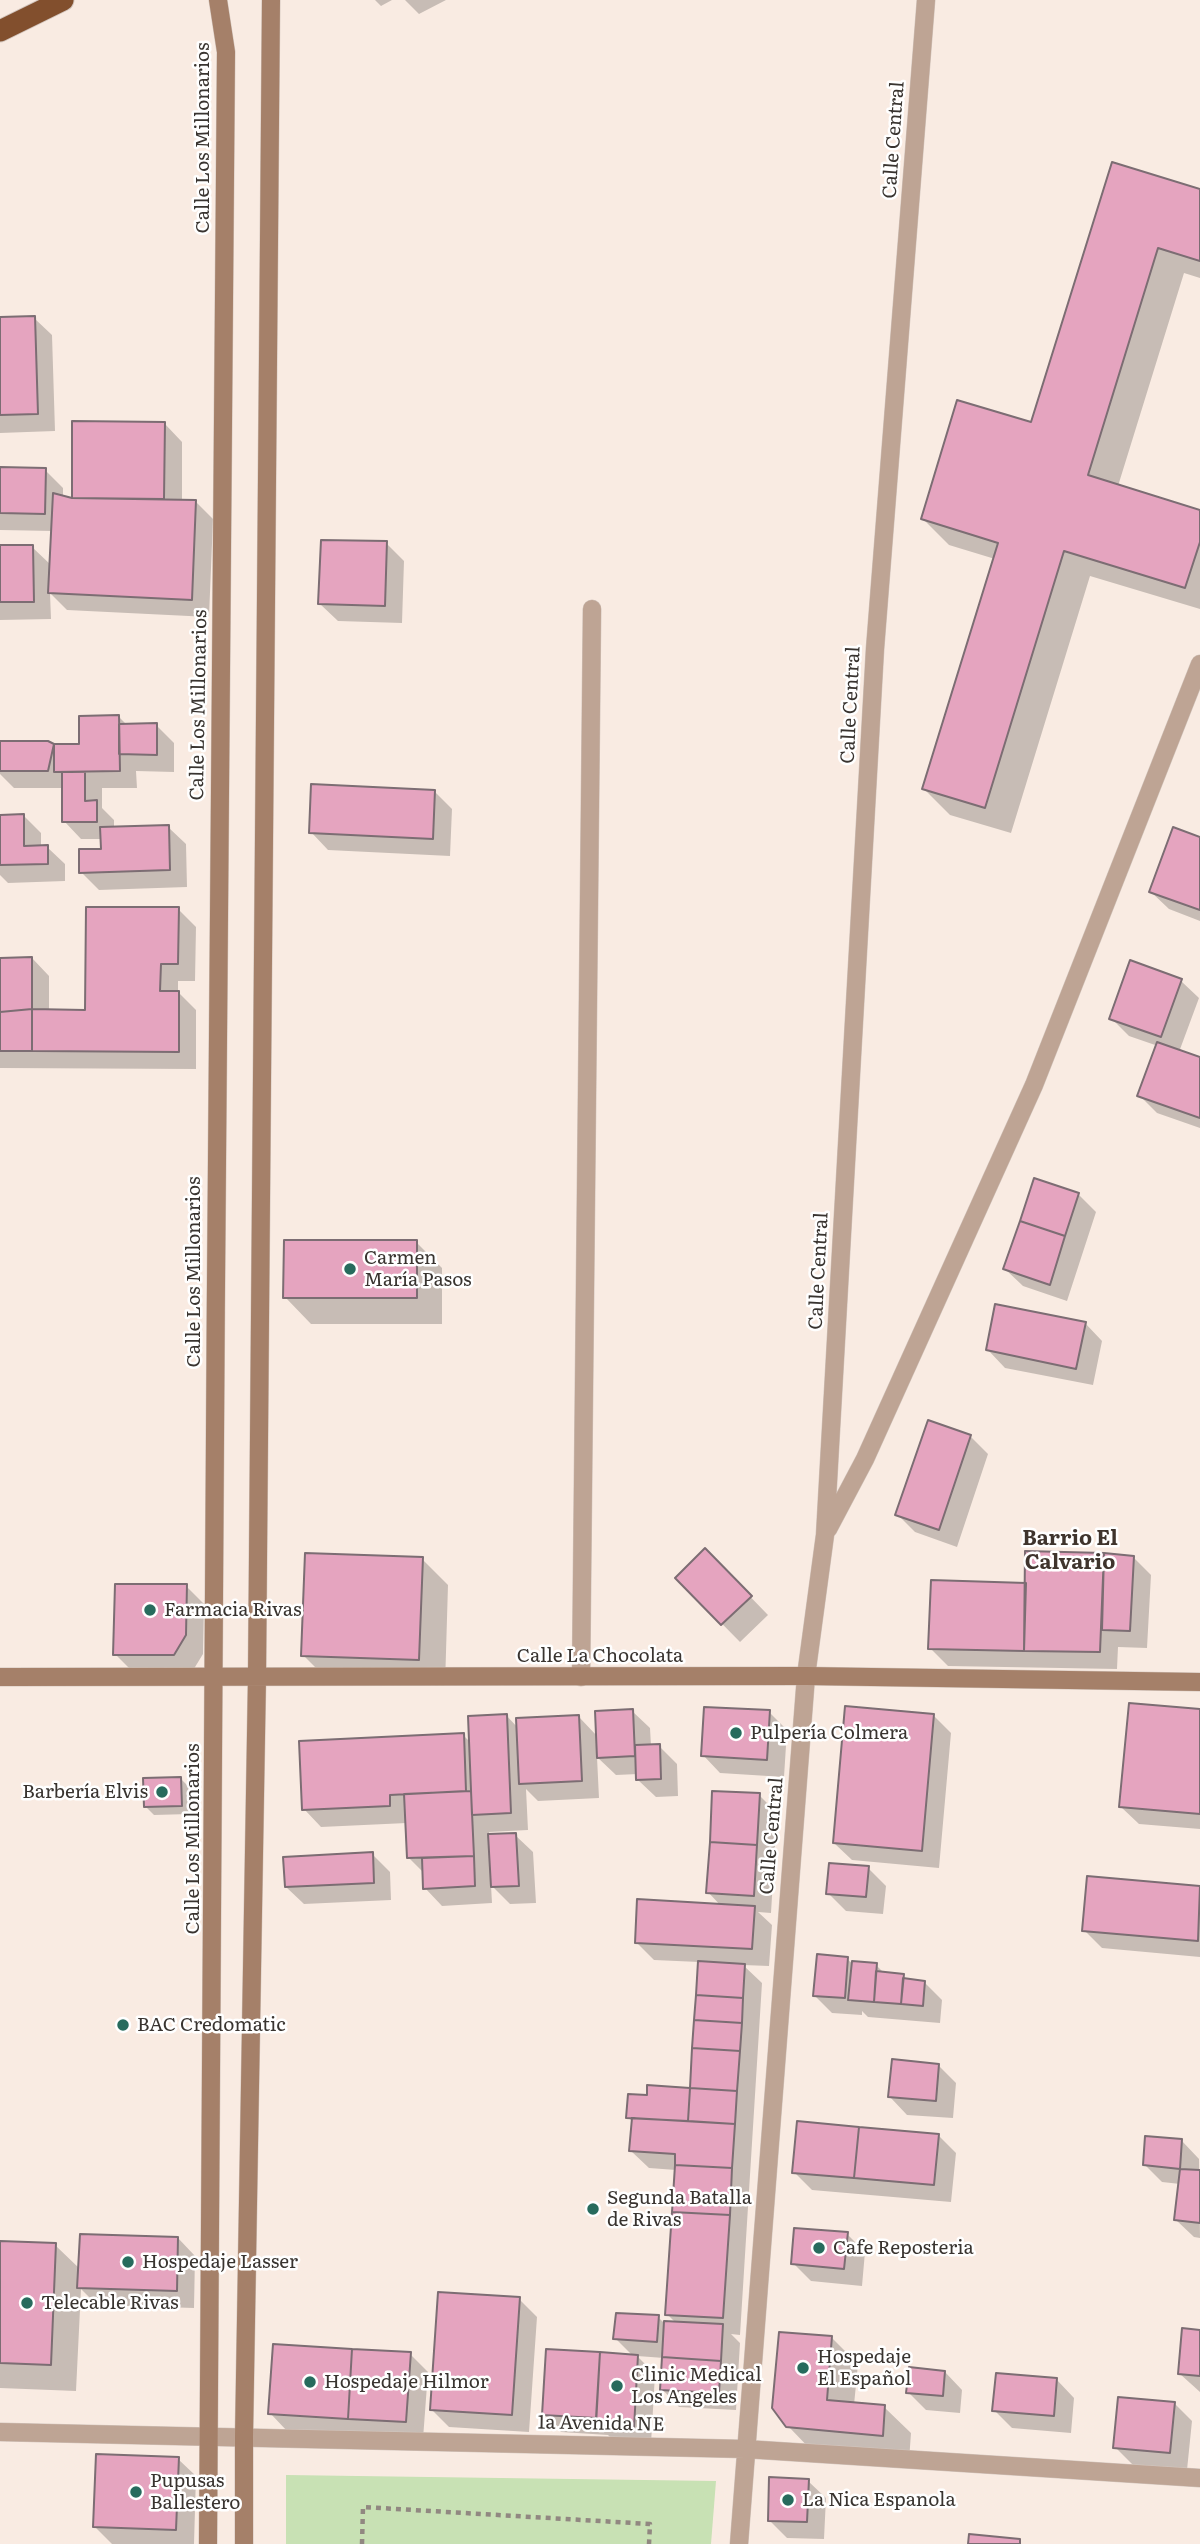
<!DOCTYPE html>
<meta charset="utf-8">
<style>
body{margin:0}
canvas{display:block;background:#f9ebe2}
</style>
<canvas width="1200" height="2544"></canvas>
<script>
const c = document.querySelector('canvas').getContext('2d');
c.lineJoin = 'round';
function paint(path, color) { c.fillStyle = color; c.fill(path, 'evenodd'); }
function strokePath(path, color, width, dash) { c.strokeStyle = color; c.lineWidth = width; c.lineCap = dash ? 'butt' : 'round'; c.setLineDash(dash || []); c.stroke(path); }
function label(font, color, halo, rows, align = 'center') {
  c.font = font + ' Literata,serif'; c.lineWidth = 5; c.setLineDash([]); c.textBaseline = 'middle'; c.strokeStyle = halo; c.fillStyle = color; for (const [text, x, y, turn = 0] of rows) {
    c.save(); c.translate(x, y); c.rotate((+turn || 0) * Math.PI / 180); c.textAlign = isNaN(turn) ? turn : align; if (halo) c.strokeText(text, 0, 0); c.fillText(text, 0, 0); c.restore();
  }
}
const green = new Path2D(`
 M286 2475 716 2481 711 2544H286Z`);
const shadow = new Path2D(`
 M375 0H392L381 6Z
 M405 0H446L419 14Z
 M1113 164 1200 191V278L1184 273 1118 486 1200 512V609L1090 576 1011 833 950 815 924 789 995 559 949 545 923 519 1032 425Z
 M34 318 52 335 55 431 0 433V319Z
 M74 423 165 424 182 442V501L196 502 213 519 209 617 67 610 50 593 51 619 0 620V547H32L51 565 53 531 0 530V469L45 470 63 488V498L73 500Z
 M386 543 404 561 402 623 338 621 320 604Z
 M119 717 127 725H156L174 743V772L136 771 137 788H102V808L114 820V828L168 827 186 844 187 887 99 890 81 872 103 850 102 839H81L64 821 63 788H14L0 774V743H47L54 746H81Z
 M435 792 452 809 450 856 328 850 311 832Z
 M23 815 41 833V847H47L65 864V881L8 883 0 875V816Z
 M1200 839V921L1169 909 1151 892Z
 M178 909 196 927 195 981H178V992L196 1010V1069L0 1068V960L32 958 49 976V1011H86Z
 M1181 981 1199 998 1179 1052 1200 1059V1128L1157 1113 1139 1095 1158 1046 1129 1036 1111 1018Z
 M1078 1194 1096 1212 1067 1301 1023 1286 1005 1269Z
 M416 1242 442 1268V1324H311L285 1297Z
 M1085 1323 1102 1341 1093 1385 1005 1368 988 1350Z
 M970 1436 988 1454 957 1547 915 1532 897 1514Z
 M705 1550 768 1615 740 1642 677 1578Z
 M1027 1552 1133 1557 1151 1575 1147 1648 1118 1647 1117 1669 948 1666 930 1648 1028 1585Z
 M422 1559 448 1585 445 1686 329 1681 303 1655Z
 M186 1586 204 1604 203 1654 192 1672H133L115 1654Z
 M632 1711 650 1728 651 1746H659L677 1764 678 1796 656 1797 638 1780V1774L616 1775 597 1757 599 1798 538 1801 526 1789 528 1830 489 1832V1836L515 1835 533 1852 536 1903 510 1904 491 1885 492 1903 442 1906 425 1888 424 1873 409 1858 407 1823 321 1827 304 1809 463 1735 471 1743 506 1715 518 1728 579 1717 597 1736Z
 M1200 1711V1829L1139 1824 1121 1807Z
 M769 1712 787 1730 784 1777 720 1773 703 1755Z
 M934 1716 951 1733 939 1868 852 1860 834 1843Z
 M180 1778 189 1787 190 1814 154 1815 146 1807Z
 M759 1795 777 1813 771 1913 758 1912 772 1925 769 1966 743 1965 762 1983 740 2335 731 2334 740 2343 736 2410 679 2407 662 2389 664 2358 637 2356 655 2374 651 2444 615 2442 608 2435 561 2432 544 2414 548 2351 633 2356 615 2338 658 2317 666 2325 676 2323 667 2314 676 2170 649 2168 631 2151 633 2122 628 2117 648 2097 691 2090 699 1962 654 1960 636 1942 721 1906 708 1892Z
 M372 1854 390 1872 391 1900 304 1904 286 1887Z
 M868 1868 886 1886 883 1914 846 1911 828 1893Z
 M1089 1878 1200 1888V1957L1102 1948 1084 1930Z
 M847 1959 854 1965H876L885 1974 903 1976 908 1981 924 1982 942 2000 940 2023 868 2017 862 2011V2015L832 2013 814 1995Z
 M938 2065 956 2083 953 2118 907 2115 890 2097Z
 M938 2135 956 2153 951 2202 812 2190 794 2172Z
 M1182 2141 1199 2159 1200 2238 1194 2237 1176 2220 1180 2184 1162 2182 1145 2165Z
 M847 2234 865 2252 862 2286 811 2281 793 2263Z
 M178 2238 195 2256 194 2308 97 2305 81 2289 76 2391 0 2388V2243L55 2245 80 2269Z
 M519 2299 537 2317 529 2432 449 2427 432 2410Z
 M1200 2331V2392L1180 2374Z
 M832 2338 858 2364 854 2405 884 2407 911 2433 909 2461 814 2453 788 2426Z
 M410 2354 428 2372 423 2439 287 2431 270 2413Z
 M945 2372 962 2390 960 2413 926 2410 908 2392Z
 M1057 2380 1074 2398 1071 2433 1012 2428 994 2410Z
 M1174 2403 1192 2421 1187 2470 1133 2465 1115 2447Z
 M178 2459 196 2476 194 2544H112L95 2527Z
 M808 2481 826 2498 824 2539 787 2538 769 2520Z`);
const building = new Path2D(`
 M1112 162 1200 189V261L1158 248 1088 475 1200 510V542L1185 588 1064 551 985 808 922 789 998 543 921 519 957 400 1031 422Z
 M35 316 38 414 0 415V317Z
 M72 421 165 422 164 499 72 498Z
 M0 467 46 468 45 514 0 513Z
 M53 493 72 498 196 500 192 600 48 593Z
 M321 540 387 541 385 606 318 604Z
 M0 545H33L34 602H0Z
 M119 715 120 771 54 772V744H79V716Z
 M157 723V755L119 754V724Z
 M0 741H48L54 744 48 771H0Z
 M62 772H85V801L97 800V822H62Z
 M311 784 435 790 433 839 309 833Z
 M24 814V846L48 845V864L0 865V815Z
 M169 825 170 870 79 873V849H101L100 827Z
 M1173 827 1200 837V910L1149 892Z
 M86 907H179L178 964H161L160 991H179V1052L32 1051V1009L85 1010Z
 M32 957V1009L0 1012V958Z
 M1130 960 1182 979 1161 1037 1109 1019Z
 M32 1009V1051H0V1012Z
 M1157 1042 1200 1057V1118L1137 1096Z
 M1034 1178 1079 1193 1065 1236 1020 1221Z
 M1020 1221 1065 1236 1050 1285 1003 1269Z
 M284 1240H417V1298H283Z
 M995 1304 1086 1322 1076 1369 986 1350Z
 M928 1420 971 1435 939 1530 895 1515Z
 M705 1548 752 1596 721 1625 675 1578Z
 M1025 1551 1104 1553 1100 1652 1024 1651Z
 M305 1553 423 1557 419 1660 301 1656Z
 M1104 1553 1134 1556 1130 1631 1102 1630Z
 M931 1580 1026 1583 1024 1651 928 1649Z
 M115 1584H187L186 1635 174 1655H113Z
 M1129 1703 1200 1709V1814L1119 1807Z
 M845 1706 934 1714 922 1851 833 1843Z
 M704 1707 770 1710 767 1760 701 1756Z
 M633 1709 635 1756 597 1758 595 1711Z
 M507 1714 511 1813 472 1815 468 1716Z
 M579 1715 582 1781 519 1784 516 1718Z
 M464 1733 466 1791 390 1795V1806L302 1810 299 1741Z
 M660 1744 661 1779 636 1780 635 1745Z
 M181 1777 182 1806 144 1807 143 1778Z
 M471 1791 474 1856 407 1858 404 1794Z
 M712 1791 760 1793 757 1845 710 1842Z
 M516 1833 519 1886 491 1887 488 1834Z
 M710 1842 757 1845 754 1896 706 1893Z
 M373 1852 374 1883 285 1887 283 1857Z
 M474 1856 475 1886 423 1889 422 1858Z
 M829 1863 869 1866 866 1897 826 1894Z
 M1087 1876 1200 1886 1198 1941 1082 1931Z
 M637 1899 755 1906 752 1949 635 1943Z
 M817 1954 848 1957 845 1998 813 1996Z
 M698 1961 745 1964 743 1998 696 1995Z
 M852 1961 877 1963 874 2002 848 2000Z
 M876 1971 904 1974 901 2004 874 2002Z
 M903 1978 925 1981 923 2006 901 2004Z
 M696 1995 743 1998 742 2023 694 2020Z
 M694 2020 742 2023 740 2051 692 2048Z
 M692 2048 740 2051 737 2091 690 2088Z
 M892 2059 939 2064 936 2101 888 2097Z
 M647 2085 690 2088 688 2121 626 2118 628 2094 647 2095Z
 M690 2088 737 2091 735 2124 688 2121Z
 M632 2118 735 2124 732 2168 675 2165V2154L629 2151Z
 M797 2121 859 2127 854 2178 792 2173Z
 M859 2127 939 2134 934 2185 854 2178Z
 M1145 2136 1182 2139 1180 2169 1143 2165Z
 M675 2165 732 2168 730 2215 672 2212Z
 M1180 2169 1200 2170V2223L1174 2220Z
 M672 2212 730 2215 723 2318 665 2315Z
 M794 2228 848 2232 844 2269 791 2264Z
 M80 2234 178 2237 177 2291 77 2288Z
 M0 2241 56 2243 51 2365 0 2363Z
 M438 2292 520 2297 512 2415 430 2410Z
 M616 2313 659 2315 657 2342 613 2339Z
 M664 2321 723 2324 721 2361 662 2357Z
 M1182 2328 1200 2330V2376L1178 2374Z
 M779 2332 832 2336 827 2400 885 2405 883 2436 786 2427 772 2408Z
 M273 2344 352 2349 348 2419 268 2414Z
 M352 2349 411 2352 406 2422 348 2419Z
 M546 2349 600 2352 596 2418 542 2415Z
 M600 2352 638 2355 634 2428 596 2425Z
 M662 2357 721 2361 719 2393 660 2390Z
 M909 2367 945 2371 943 2396 906 2393Z
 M996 2373 1057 2378 1054 2416 992 2411Z
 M1118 2397 1175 2402 1170 2453 1113 2448Z
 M96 2454 179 2457 176 2530 93 2527Z
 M769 2477 809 2479 807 2522 768 2521Z
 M969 2534 1020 2539V2544H968Z`);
const path = new Path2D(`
 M362 2544 363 2507 650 2524 649 2544`);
const street = new Path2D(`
 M828 1529 865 1459 1034 1085 1200 664
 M581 1677 592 609
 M0 2432 745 2449 1200 2478
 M739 2544 806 1676 825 1535 875 649 926 0`);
const secondary = new Path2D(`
 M0 1677 806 1676 1200 1682
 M208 2544C213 1713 218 883 226 52L218 0
 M244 2544V2436L257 1677 271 0`);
const highway = new Path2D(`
 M0 31 63 0`);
const markers = [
 [350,1269,7,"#276b5d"],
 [150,1610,7,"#276b5d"],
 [736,1733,7,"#276b5d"],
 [162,1792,7,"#276b5d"],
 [123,2025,7,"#276b5d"],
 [593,2209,7,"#276b5d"],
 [819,2248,7,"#276b5d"],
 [128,2262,7,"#276b5d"],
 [27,2303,7,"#276b5d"],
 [803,2368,7,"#276b5d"],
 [310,2382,7,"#276b5d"],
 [617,2386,7,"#276b5d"],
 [136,2492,7,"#276b5d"],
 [788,2500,7,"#276b5d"]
];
const streetNames = [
 ["Calle Los Millonarios",203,138,-90],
 ["Calle Central",894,140,-86],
 ["Calle Los Millonarios",199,705,-89],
 ["Calle Central",851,705,-87],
 ["Calle Central",819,1271,-87],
 ["Calle Los Millonarios",194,1272,-90],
 ["Calle La Chocolata",600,1656],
 ["Calle Central",772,1836,-85],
 ["Calle Los Millonarios",193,1839,-90],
 ["1a Avenida NE",601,2424,1]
];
const poiNames = [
 ["Carmen",364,1258],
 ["María Pasos",364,1280],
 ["Farmacia Rivas",164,1610],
 ["Pulpería Colmera",750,1733],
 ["Barbería Elvis",148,1792,"right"],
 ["BAC Credomatic",137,2025],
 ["Segunda Batalla",607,2198],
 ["de Rivas",607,2220],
 ["Cafe Reposteria",833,2248],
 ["Hospedaje Lasser",142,2262],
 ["Telecable Rivas",41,2303],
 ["Hospedaje",817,2357],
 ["El Español",817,2379],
 ["Clinic Medical",631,2375],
 ["Los Angeles",631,2397],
 ["Hospedaje Hilmor",324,2382],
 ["Pupusas",150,2481],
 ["Ballestero",150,2503],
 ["La Nica Espanola",802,2500]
];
const neighbourhoodNames = [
 ["Barrio El",1070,1539],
 ["Calvario",1070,1563]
];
paint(green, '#c8e1b4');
paint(shadow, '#0003');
paint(building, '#e5a4bf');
strokePath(building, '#7c6d73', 2);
strokePath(street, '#d3c6be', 19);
strokePath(secondary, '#d3c6be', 19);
strokePath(highway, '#d3c6be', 23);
strokePath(path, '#918881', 4.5, [5, 5]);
strokePath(street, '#bea494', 18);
strokePath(secondary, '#a58069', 18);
strokePath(highway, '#824f2d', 21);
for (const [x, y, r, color] of markers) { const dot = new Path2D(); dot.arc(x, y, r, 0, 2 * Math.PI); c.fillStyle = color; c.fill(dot); strokePath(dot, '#fff', 2.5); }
label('19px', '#393430', '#fff', streetNames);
label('19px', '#393430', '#fff', poiNames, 'left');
label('bold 21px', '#3f342d', '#fff', neighbourhoodNames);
</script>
